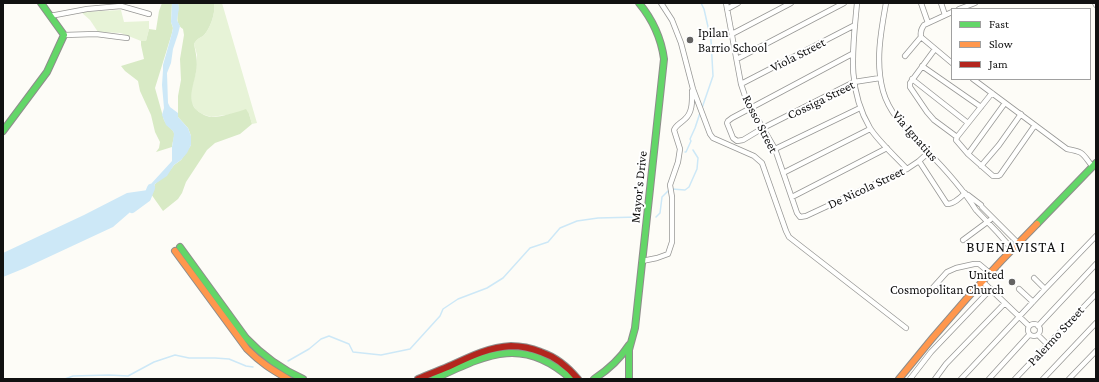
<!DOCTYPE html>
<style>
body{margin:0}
#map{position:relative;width:1099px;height:382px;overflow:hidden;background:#fdfcf7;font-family:"Crimson Pro",serif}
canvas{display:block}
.frame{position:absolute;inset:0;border:4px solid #111;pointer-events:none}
.legend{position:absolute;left:951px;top:8px;width:140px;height:72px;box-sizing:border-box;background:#fff;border:1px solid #a0a0a0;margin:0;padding:5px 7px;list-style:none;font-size:12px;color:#111}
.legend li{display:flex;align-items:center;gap:8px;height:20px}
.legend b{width:20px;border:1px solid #a0a0a0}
</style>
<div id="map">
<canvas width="1099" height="382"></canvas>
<div class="frame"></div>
<ul class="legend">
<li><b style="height:5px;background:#63d668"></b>Fast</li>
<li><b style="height:5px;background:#ff974d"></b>Slow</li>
<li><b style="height:5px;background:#b3261e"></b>Jam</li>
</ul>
</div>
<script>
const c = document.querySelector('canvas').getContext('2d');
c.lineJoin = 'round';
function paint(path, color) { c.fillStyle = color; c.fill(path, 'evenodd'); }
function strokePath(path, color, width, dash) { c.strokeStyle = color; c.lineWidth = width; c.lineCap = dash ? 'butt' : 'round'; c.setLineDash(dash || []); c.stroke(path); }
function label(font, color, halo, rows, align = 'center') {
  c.font = font + ' "Crimson Pro",serif'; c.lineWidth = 4; c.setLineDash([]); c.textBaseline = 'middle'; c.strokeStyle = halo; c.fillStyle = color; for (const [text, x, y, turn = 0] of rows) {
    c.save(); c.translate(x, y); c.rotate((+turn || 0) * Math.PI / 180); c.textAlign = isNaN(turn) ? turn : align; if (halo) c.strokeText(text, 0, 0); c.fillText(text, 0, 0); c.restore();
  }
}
const green = new Path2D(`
 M214 3H222L257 123 252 124 249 114 225 115 211 117 202 114 196 110 191 102V90L196 72 197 55 194 44C197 39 198 39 203 36 210 30 216 12 214 3Z
 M121 10 124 22 149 21V29L146 41H141L121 33 98 32 90 20 81 12Z`);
const forest = new Path2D(`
 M162 3H172L171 22 173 28 172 33 155 88 164 120C166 125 174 130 174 133 175 136 172 144 172 147L156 152 159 148 160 142 155 132 151 115 140 91 138 81 125 71 121 66 144 59 141 45V41H146L149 29 156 30 159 11Z
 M178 3H214C216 12 210 30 203 36 198 39 197 39 194 44 196 54 198 62 196 72 194 85 185 102 199 112 202 114 206 116 210 117 219 118 237 112 246 109L249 114 252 124 240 134 215 143 207 150 186 182 182 193 178 199 163 211 151 194 155 184 171 169 174 165 181 160 191 145V136L188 128 178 117V96L181 80 180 59 184 35 183 29C173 22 180 12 178 3Z`);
const water = new Path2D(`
 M172 3H178L179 8 177 20 180 26 178 34 173 49 171 63 167 73 168 103 170 107 178 113V117L188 128 191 136V145L187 153 181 160 174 165 167 176 155 184 151 194 113 227 25 268 3 277V253L84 215 127 193 148 190 150 185 172 161V147L174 134 173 131 166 125 162 115 164 108 162 85 163 70V65L172 33 173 28 171 22Z`);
const stream = new Path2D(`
 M701 3 704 9 711 40 713 76 702 108
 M685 152H686L691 141 690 139 695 128 700 113
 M672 189 685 190 689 187 697 169 698 158 693 150
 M656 217 660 213 662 197 669 190
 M288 361 309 349 321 339 329 336 349 344 353 352 381 355 410 349 440 316 443 309 458 299 487 288 503 278 530 248 548 242 560 228 577 221 598 218 638 217
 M65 379 73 376 109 375 128 376 154 362 175 355 189 358H215L229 359 246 366 253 367`);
const river = new Path2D(`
 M132 209 147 198 151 188`);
const street = new Path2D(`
 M661 3 672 20 681 43 693 89 710 134 713 138 754 156 762 163 786 231 789 237 906 328
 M726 3 741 84 746 99 775 149 797 213 800 217 806 216 907 169 919 161 929 152
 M857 3C853 48 846 87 870 128 878 141 896 157 907 169
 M886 3C881 31 875 62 883 91 890 116 910 133 927 151 945 169 962 188 976 210
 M921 3 928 23
 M941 3 945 15
 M1095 3 1096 5
 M727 9 738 3
 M959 9 975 3
 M952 12 924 25C921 29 920 32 921 37L952 63
 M50 16 87 9 121 6 149 14
 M732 34 791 3
 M64 35 96 34 127 38
 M935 49 910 83V87L927 112 934 120 957 137
 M852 54 732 118 728 121 727 123 733 138 737 141 743 140 763 128 854 82 880 78
 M905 56 921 37
 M737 59 844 3
 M922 66 981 107
 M912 79 968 123
 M973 79 1067 149C1084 152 1082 153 1092 166
 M741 84 855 25
 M992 93 957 137 956 140 968 154 993 176H998L1000 175 1035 125
 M775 149 860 108
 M968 154 1005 103
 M919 161 947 204C954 204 960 198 965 193
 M981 166 999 145 1021 114
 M783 173 870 129
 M968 195 981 205
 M792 197 887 148
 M982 207 1018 243
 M977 211 998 233 1012 249
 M963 240 990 220
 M642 261 657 258 668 254 672 242V197L670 185 678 162 680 149 674 130C676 125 681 123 685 119 693 112 692 100 692 91
 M1034 278 1045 289
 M983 282 1029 326
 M1019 289 1033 302
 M929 292 947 272 956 268 974 264H979L991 274
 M1028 330a6 6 0 1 1 12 0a6 6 0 1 1-12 0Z
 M1038 326 1096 264
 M1038 335 1048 345
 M910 379 931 352 991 289
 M935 379 946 364 1005 303
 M961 379 1045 289 1096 236
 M989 379 1029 335
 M1015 379 1096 294
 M1043 379 1096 323
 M1069 379 1096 351`);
const fast = new Path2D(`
 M3 131 47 72 64 35 41 3
 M1037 224 1096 163
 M180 247 246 338C263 356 281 369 303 379
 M434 379C486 355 522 335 571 379
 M594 379C608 370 620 359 629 345
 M629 379V350L635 328 664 59C661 37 653 20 639 3`);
const slow = new Path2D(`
 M175 251 247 349C261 363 271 369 288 379
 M899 379C942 325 988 273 1037 224`);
const jam = new Path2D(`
 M418 379C429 374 441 370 452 365 471 356 490 347 511 346 521 346 531 348 541 352 556 357 568 367 578 379`);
const markers = [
 [690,40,4,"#646362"],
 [1012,282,4,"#646362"]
];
const poiNames = [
 ["Ipilan",698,33],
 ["Barrio School",698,48],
 ["United",1004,275,"right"],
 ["Cosmopolitan Church",1004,290,"right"]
];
const streetNames = [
 ["Viola Street",798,55,-27],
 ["Cossiga Street",821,100,-26],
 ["Rosso Street",760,124,63],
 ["Via Ignatius",915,136,49],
 ["Mayor's Drive",639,187,-84],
 ["De Nicola Street",866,188,-25],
 ["Palermo Street",1056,336,-47]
];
const quarterNames = [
 ["BUENAVISTA I",1016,247]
];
paint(green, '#e7f3d7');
paint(forest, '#d8eac5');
paint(water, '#cde8f7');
strokePath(stream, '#cde8f7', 1.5);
strokePath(river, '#cde8f7', 8);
strokePath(street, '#979795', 6);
strokePath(fast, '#8e8d8b', 8);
strokePath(slow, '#8e8d8b', 8);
strokePath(jam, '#8e8d8b', 8);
strokePath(street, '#fffffe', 4.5);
strokePath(fast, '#63d668', 6);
strokePath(slow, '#ff974d', 6);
strokePath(jam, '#b3261e', 6);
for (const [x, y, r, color] of markers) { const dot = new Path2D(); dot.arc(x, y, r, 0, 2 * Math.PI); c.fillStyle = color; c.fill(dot); strokePath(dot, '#fff', 1.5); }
label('13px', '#111', '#fff', poiNames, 'left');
label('13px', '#111', '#fff', streetNames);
c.letterSpacing = '1px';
label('15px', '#111', '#fff', quarterNames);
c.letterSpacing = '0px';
</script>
